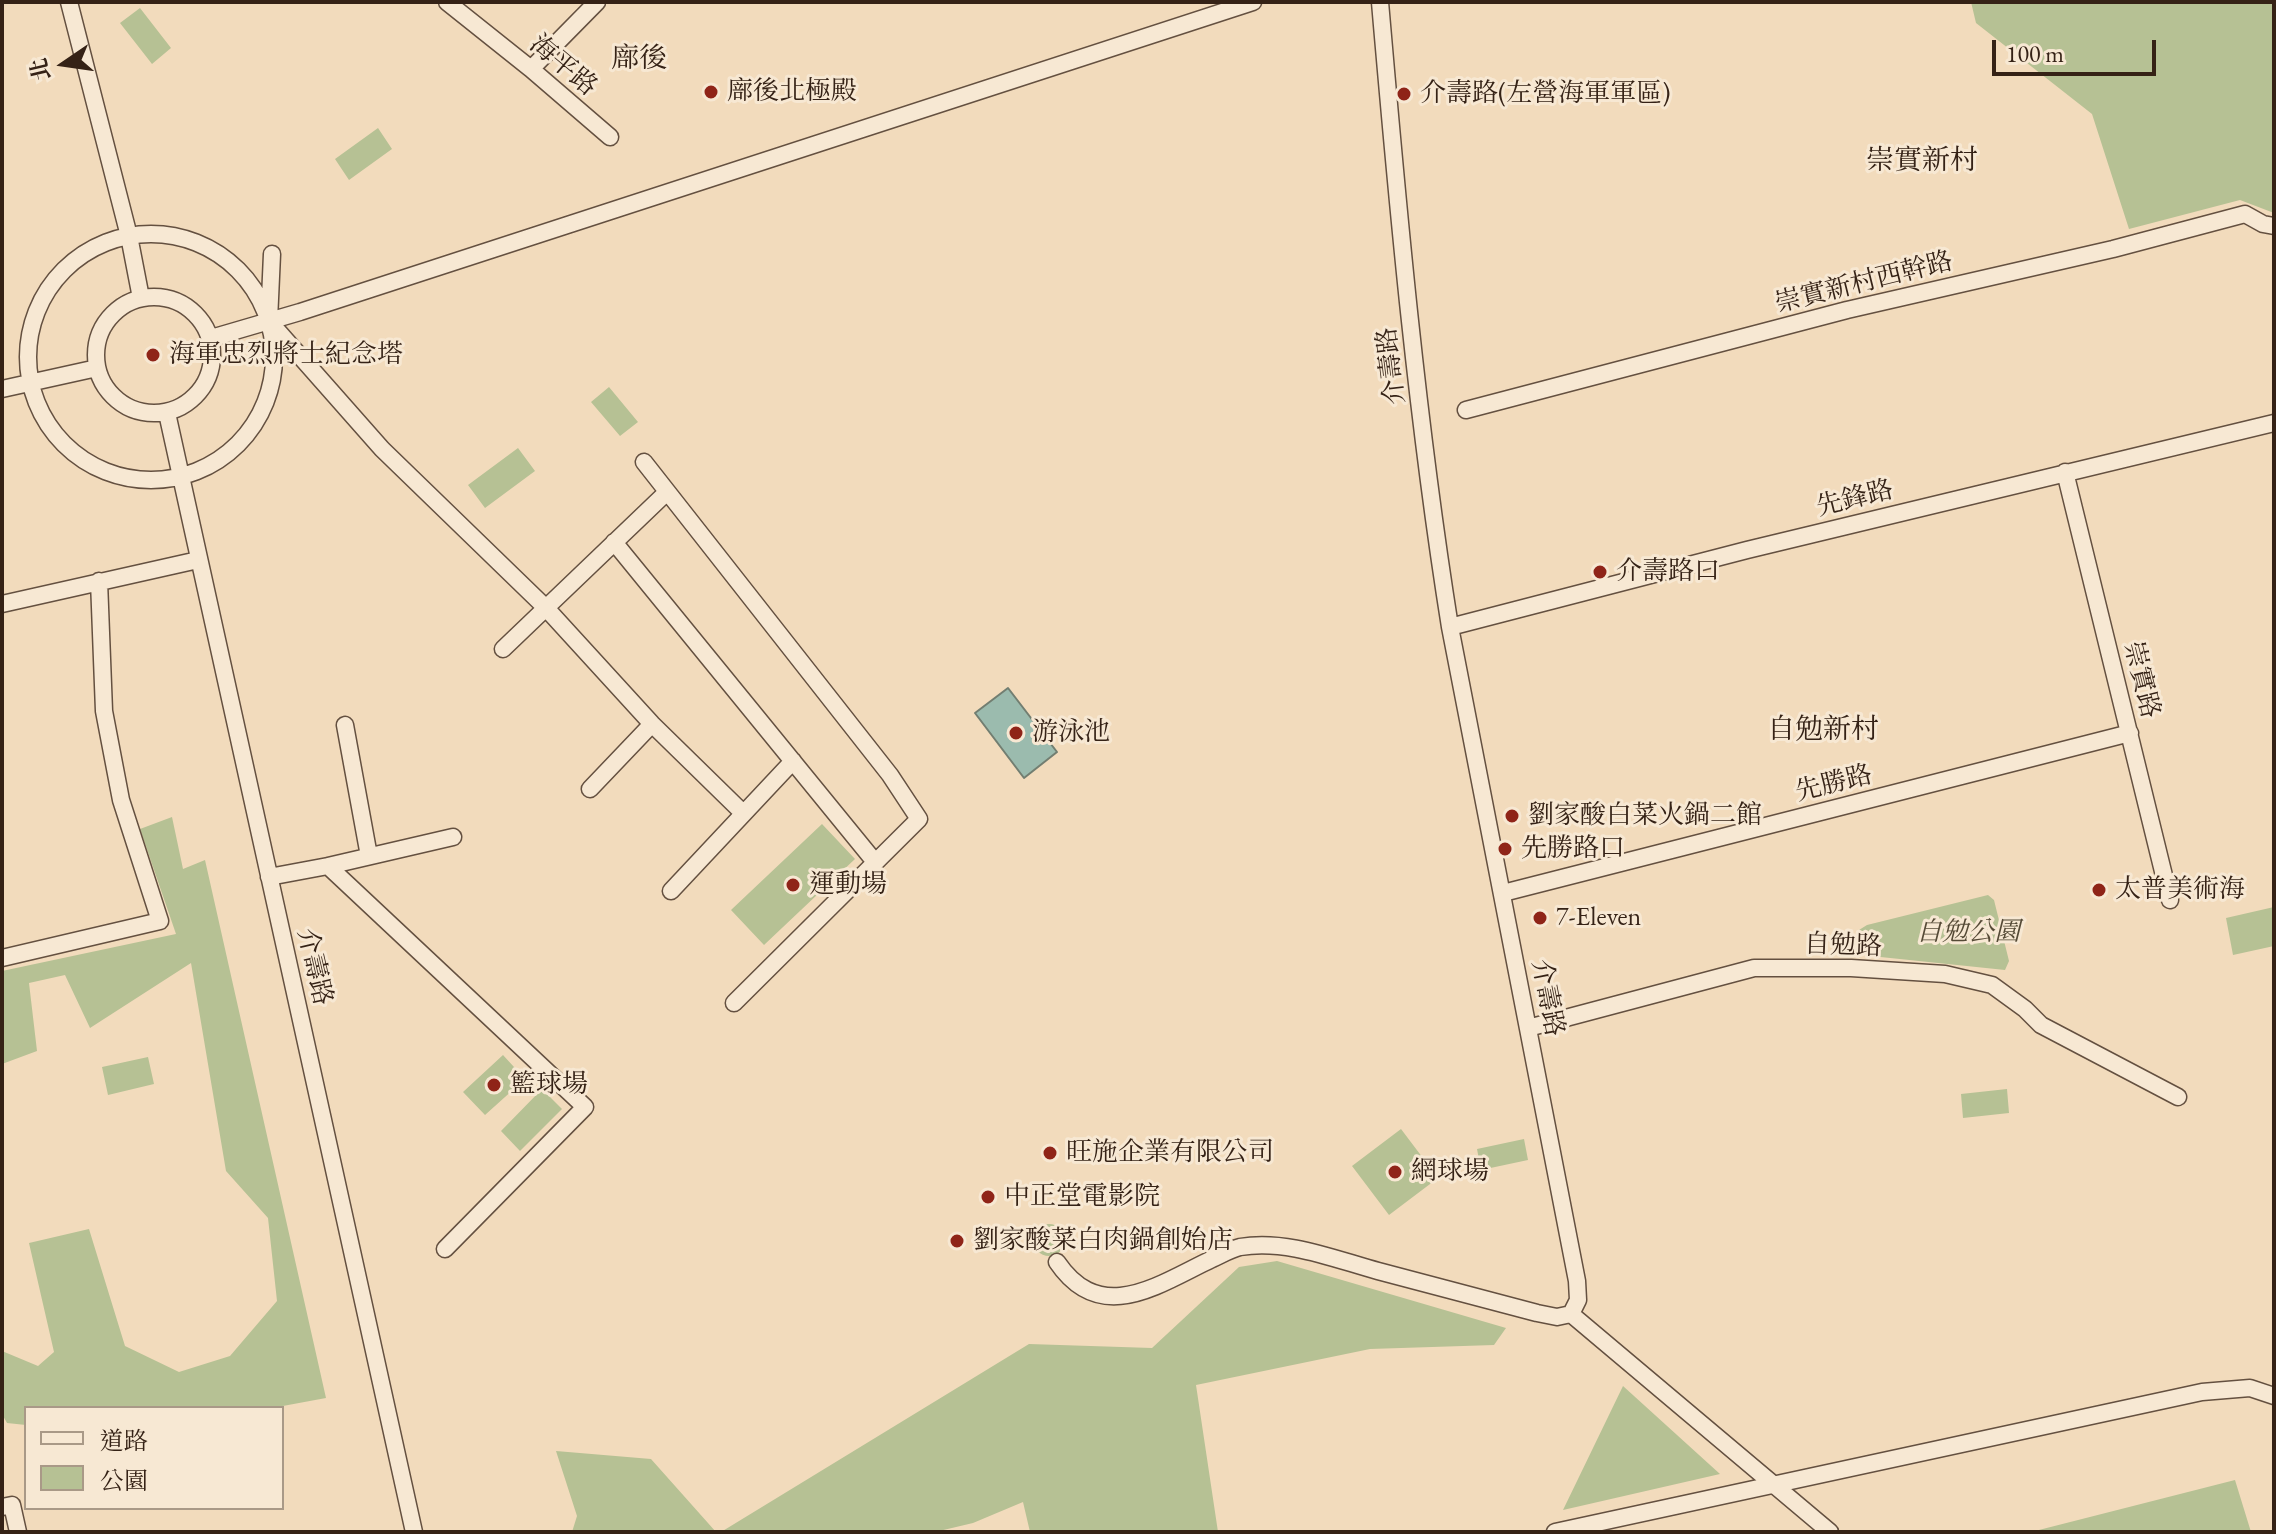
<!DOCTYPE html>
<meta charset="utf-8">
<style>
body{margin:0}
#map{position:relative;width:2276px;height:1534px;overflow:hidden;background:#f2dbbc;font-family:"EB Garamond","Noto Serif TC",serif}
canvas{display:block}
.frame{position:absolute;inset:0;border:4px solid #352216;pointer-events:none}
.legend{position:absolute;left:24px;top:1406px;width:260px;height:104px;box-sizing:border-box;background:#f7e8d3;border:2px solid #a99987;margin:0;padding:10px 14px;list-style:none;font-size:24px;color:#352216}
.legend li{display:flex;align-items:center;gap:16px;height:40px}
.legend b{width:40px;border:2px solid #a99987}
.north{position:absolute;left:24px;top:24px;width:80px;height:80px;-webkit-text-stroke:6px #f7e8d3;paint-order:stroke;rotate:257deg;font-size:22px;font-weight:700;line-height:32px;text-align:center;color:#352216}
.north::after{content:'';display:block;margin:auto;width:28px;height:36px;background:#352216;clip-path:polygon(50% 0,100% 100%,50% 72%,0 100%)}
.scale{position:absolute;left:1992px;top:40px;width:164px;height:36px;box-sizing:border-box;border:4px solid #352216;border-top:0;padding-left:10px;font-size:24px;line-height:28px;white-space:nowrap;color:#352216;-webkit-text-stroke:6px #f7e8d3;paint-order:stroke}
</style>
<div id="map">
<canvas width="2276" height="1534"></canvas>
<div class="frame"></div>
<ul class="legend">
<li><b style="height:10px;background:#f7e8d3"></b>道路</li>
<li><b style="height:22px;background:#b6c194"></b>公園</li>
</ul>
<div class="north">北</div>
<div class="scale">100 m</div>
</div>
<script>
const c = document.querySelector('canvas').getContext('2d');
c.lineJoin = 'round';
function paint(path, color) { c.fillStyle = color; c.fill(path, 'evenodd'); }
function strokePath(path, color, width, dash) { c.strokeStyle = color; c.lineWidth = width; c.lineCap = dash ? 'butt' : 'round'; c.setLineDash(dash || []); c.stroke(path); }
function label(font, color, halo, rows, align = 'center') {
  c.font = font + ' "EB Garamond","Noto Serif TC",serif'; c.lineWidth = 6; c.setLineDash([]); c.textBaseline = 'middle'; c.strokeStyle = halo; c.fillStyle = color; for (const [text, x, y, turn = 0] of rows) {
    c.save(); c.translate(x, y); c.rotate((+turn || 0) * Math.PI / 180); c.textAlign = isNaN(turn) ? turn : align; if (halo) c.strokeText(text, 0, 0); c.fillText(text, 0, 0); c.restore();
  }
}
const green = new Path2D(`
 M1971 2H2274V213L2240 200 2129 229 2092 114 1976 23Z
 M140 8 171 48 152 64 120 23Z
 M378 128 392 149 349 180 335 159Z
 M609 387 638 422 620 436 591 402Z
 M518 448 535 471 485 508 468 485Z
 M172 817 183 869 205 860 326 1398 272 1408H26V1425L7 1423 2 1414V1351L38 1366 54 1352 29 1243 89 1229 125 1346 179 1372 230 1356 277 1301 268 1218 226 1171 191 963 90 1028 65 975 29 983 37 1051 2 1064V971L176 934 140 829Z
 M822 824 855 859 764 945 731 910Z
 M1988 895 1994 900 2009 961 2005 970 1871 956 1862 951 1859 930 1867 925Z
 M2274 907V946L2233 955 2226 918Z
 M503 1055 525 1079 485 1115 463 1092Z
 M148 1057 154 1084 108 1095 102 1067Z
 M542 1089 562 1109 520 1151 501 1131Z
 M2007 1089 2009 1113 1963 1118 1961 1094Z
 M1401 1129 1438 1178 1389 1215 1352 1166Z
 M1524 1139 1528 1160 1481 1170 1477 1149Z
 M1033 1240a16 16 0 1 1 32 0a16 16 0 1 1-32 0Z
 M1277 1261 1506 1328 1494 1345 1370 1349 1196 1385 1218 1532H1030L1023 1502 973 1523 935 1532H721L1029 1344 1152 1348 1239 1267Z
 M1623 1386 1720 1474 1563 1510Z
 M556 1451 651 1459 716 1532H572L577 1516Z
 M2235 1480 2251 1532H2031Z`);
const water = new Path2D(`
 M1008 688 1057 752 1024 778 975 713Z`);
const minor = new Path2D(`
 M69 2 129 236 141 298
 M447 2 531 69 610 137
 M1380 2C1398 211 1417 420 1450 627L1577 1281 1578 1300 1571 1314
 M531 69 597 2
 M28 357a123 123 0 1 1 246 0a123 123 0 1 1-246 0Z
 M272 254 269 321 382 449 546 608 652 724 743 813
 M96 355a58 58 0 1 1 116 0a58 58 0 1 1-116 0Z
 M211 338 300 312 1253 2
 M2 389 97 368
 M1466 410 1847 310 2113 249 2245 214 2263 224 2274 226
 M167 413 414 1532
 M644 462 890 775 919 819 734 1003
 M2065 472 2170 900
 M614 542 875 862
 M2 604 198 560
 M1450 627 1747 550 2274 423
 M503 649 667 492
 M345 725 369 856
 M590 789 652 724
 M328 866 453 837
 M269 877 328 866 585 1107 445 1249
 M671 891 793 761
 M1503 893 2130 733
 M2 958 160 921 121 800 104 711 99 581
 M1528 1028 1754 968H1851L1945 974 1992 985 2025 1009 2041 1025 2178 1097
 M1057 1262C1101 1327 1159 1284 1212 1259 1221 1255 1231 1249 1240 1247 1286 1239 1334 1259 1378 1271 1431 1285 1484 1299 1537 1313L1557 1317 1571 1314
 M1571 1314 1830 1532
 M2 1507 12 1505 18 1532
 M1555 1532 2202 1392 2250 1388 2274 1396`);
const markers = [
 [711,92,8,"#8f2418"],
 [1404,94,8,"#8f2418"],
 [153,355,8,"#8f2418"],
 [1600,572,8,"#8f2418"],
 [1016,733,8,"#8f2418"],
 [1512,816,8,"#8f2418"],
 [1505,849,8,"#8f2418"],
 [793,885,8,"#8f2418"],
 [2099,890,8,"#8f2418"],
 [1540,918,8,"#8f2418"],
 [494,1085,8,"#8f2418"],
 [1050,1153,8,"#8f2418"],
 [1395,1172,8,"#8f2418"],
 [988,1197,8,"#8f2418"],
 [957,1241,8,"#8f2418"]
];
const streetNames = [
 ["海平路",563,66,40],
 ["崇實新村西幹路",1864,283,-14],
 ["介壽路",1392,366,-97],
 ["先鋒路",1855,499,-14],
 ["崇實路",2141,680,76],
 ["先勝路",1834,784,-14],
 ["自勉路",1843,946,2],
 ["介壽路",314,967,77],
 ["介壽路",1547,998,79]
];
const poiNames = [
 ["廍後北極殿",727,92],
 ["介壽路(左營海軍軍區)",1420,94],
 ["海軍忠烈將士紀念塔",169,355],
 ["介壽路口",1616,572],
 ["游泳池",1032,733],
 ["劉家酸白菜火鍋二館",1528,816],
 ["先勝路口",1521,849],
 ["運動場",809,885],
 ["太普美術海",2115,890],
 ["7-Eleven",1556,918],
 ["籃球場",510,1085],
 ["旺施企業有限公司",1066,1153],
 ["網球場",1411,1172],
 ["中正堂電影院",1004,1197],
 ["劉家酸菜白肉鍋創始店",973,1241]
];
const parkNames = [
 ["自勉公園",1968,933]
];
const neighbourhoodNames = [
 ["廍後",639,59],
 ["崇實新村",1922,161],
 ["自勉新村",1823,730]
];
paint(green, '#b6c194');
paint(water, '#9bbbae');
strokePath(water, '#727e71', 2);
strokePath(minor, '#645040', 19);
strokePath(minor, '#f7e8d3', 16);
for (const [x, y, r, color] of markers) { const dot = new Path2D(); dot.arc(x, y, r, 0, 2 * Math.PI); c.fillStyle = color; c.fill(dot); strokePath(dot, '#f7e8d3', 3); }
label('26px', '#352216', '#f7e8d3', streetNames);
label('26px', '#352216', '#f7e8d3', poiNames, 'left');
label('italic 26px', '#554a36', '#f7e8d3', parkNames);
label('28px', '#352216', '#f7e8d3', neighbourhoodNames);
</script>
